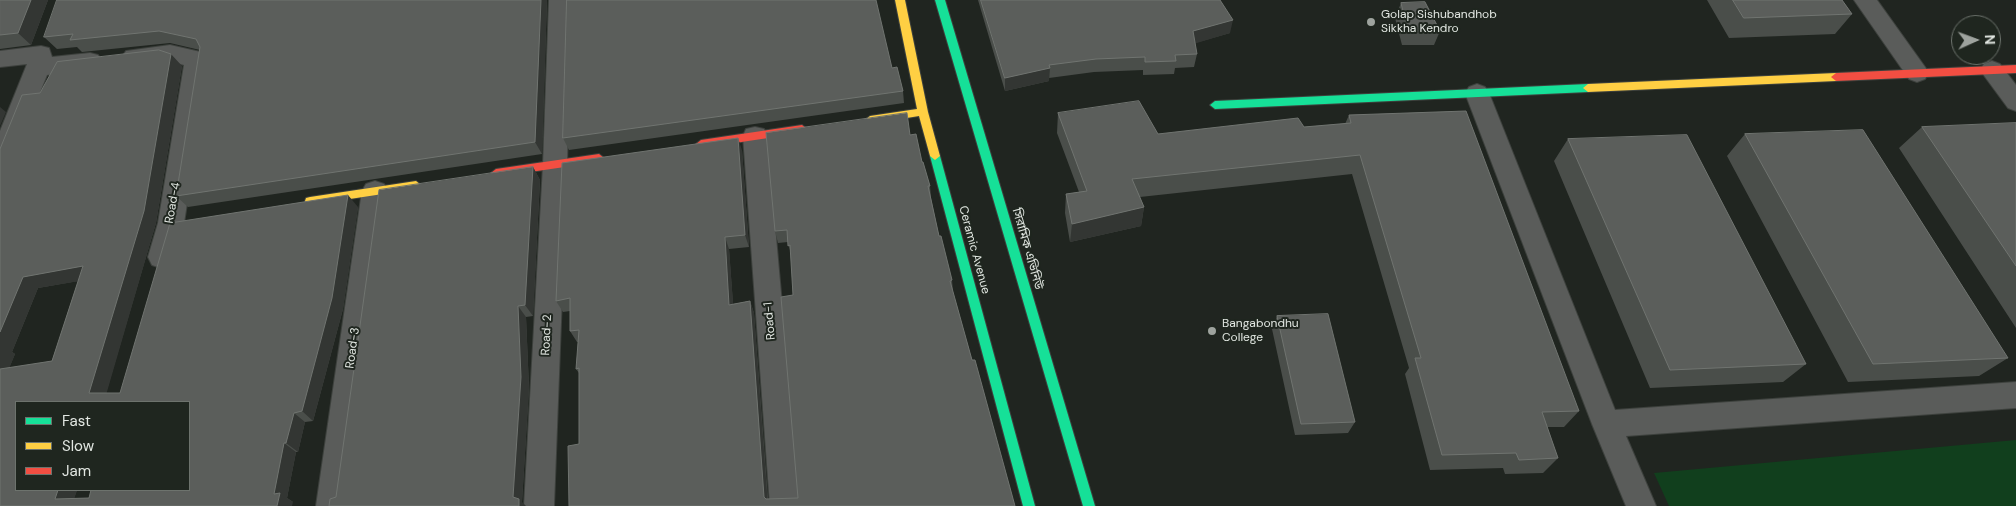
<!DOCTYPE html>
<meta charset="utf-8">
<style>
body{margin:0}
#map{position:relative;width:2016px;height:506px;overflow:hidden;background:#202520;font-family:"DM Sans",sans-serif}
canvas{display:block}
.legend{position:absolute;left:15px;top:401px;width:175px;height:90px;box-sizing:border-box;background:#1f261f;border:1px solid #6d736d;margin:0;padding:6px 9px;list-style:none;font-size:15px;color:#e2e7e2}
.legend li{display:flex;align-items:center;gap:10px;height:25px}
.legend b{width:25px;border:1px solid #6d736d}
.north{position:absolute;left:1951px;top:15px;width:50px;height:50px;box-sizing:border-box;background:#1f261f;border:1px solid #6d736d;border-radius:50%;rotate:88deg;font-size:14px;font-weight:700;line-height:20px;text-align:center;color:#e2e7e2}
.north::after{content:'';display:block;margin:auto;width:18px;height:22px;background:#9ea39e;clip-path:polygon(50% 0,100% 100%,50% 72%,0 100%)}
</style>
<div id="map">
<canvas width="2016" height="506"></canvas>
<ul class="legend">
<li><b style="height:6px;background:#16e098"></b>Fast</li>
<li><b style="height:6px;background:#ffcf43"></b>Slow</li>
<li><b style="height:6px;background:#f24e42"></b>Jam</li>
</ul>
<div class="north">N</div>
</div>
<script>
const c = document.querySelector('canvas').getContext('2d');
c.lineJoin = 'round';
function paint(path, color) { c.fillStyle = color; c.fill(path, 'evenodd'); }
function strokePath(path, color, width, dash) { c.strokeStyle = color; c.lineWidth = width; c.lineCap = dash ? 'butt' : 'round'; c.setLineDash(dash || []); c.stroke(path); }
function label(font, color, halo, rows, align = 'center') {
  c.font = font + ' "DM Sans","Noto Sans Bengali",sans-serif'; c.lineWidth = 4; c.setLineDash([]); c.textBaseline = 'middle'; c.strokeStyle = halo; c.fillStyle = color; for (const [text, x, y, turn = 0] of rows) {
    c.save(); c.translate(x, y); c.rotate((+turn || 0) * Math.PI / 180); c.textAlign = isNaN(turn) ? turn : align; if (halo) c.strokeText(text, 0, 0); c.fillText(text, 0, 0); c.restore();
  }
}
const green = new Path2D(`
 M2016 440V506H1669L1654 473Z`);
const street = new Path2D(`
 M549 0H571L567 165 554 506H524L543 165Z
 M1854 0H1877L1925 67 1929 73 1925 79 1917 82 1909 79Z
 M170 45 205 53 209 59 184 223 170 265 161 268 152 265 148 257 158 223 184 65 170 61 134 65 126 63 122 57 126 51Z
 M41 46 49 48 52 57 90 53 98 55 102 61 98 67 47 75 12 161 9 168 0 171V131L27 64 0 67V51Z
 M1992 61 2000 64 2016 85V111L2008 108 1980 70 1984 64Z
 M1477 84 1485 87 1489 93 1615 410 2016 382V408L1626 436 1656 506H1626L1592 424 1465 93 1469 87Z
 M755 127 764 129 767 136 800 506H770L743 136 746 129Z
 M375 181 384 184 388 191 346 506H316L362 191 366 184Z`);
const fast = new Path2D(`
 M935 0H945L1095 506H1083Z
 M1588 84 1593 88 1588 92 1215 109 1210 105 1215 101Z
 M935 152 940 156 1035 506H1023L930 156Z`);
const slow = new Path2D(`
 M895 0H905L928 112 940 156 935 160 930 156 919 116 870 124 865 120 870 116 917 109Z
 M1836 73 1841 77 1836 81 1588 92 1583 88 1588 84Z
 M416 181 421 185 416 189 310 205 306 204 305 201 306 198 310 197Z`);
const jam = new Path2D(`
 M2016 65V73L1836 81 1831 77 1836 73Z
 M802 125 807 129 802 133 701 148 696 144 701 140Z
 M599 154 604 158 599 162 496 177 491 173 496 169Z`);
const wall = new Path2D(`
 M0 0H48L31 45 0 49Z
 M57 0H547L542 154 188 207 176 196 200 50 170 43 82 52 77 47 57 49 44 37Z
 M978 0H1220L1230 33 1195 43 1197 54 1194 67 1175 68 1174 74 1143 75V70L1094 72 1049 78V81L1005 91Z
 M1707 0H1842L1852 14 1835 34 1729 38Z
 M1401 3 1440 31 1434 45H1402L1395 18Z
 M182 66 156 223 106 393H120L358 207 343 309 313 421 305 422 298 452H296L287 498 293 502 0 506V149L40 93ZM78 281 52 361 9 368 15 354 12 352 38 288ZM189 402 89 498H74L77 490H16Z
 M892 68 903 91 904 103 569 150 563 138Z
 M1058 113 1158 134 1304 127 1345 124 1349 115 1579 411 1564 427H1547L1558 458 1543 473 1505 474 1503 468 1430 470 1405 374 1409 368 1352 174 1140 197 1144 207 1141 226 1070 242 1065 213 1066 194 1079 192 1057 133Z
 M2016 123V328L1899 148 1922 127Z
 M1745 134 2008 358 1979 376 1848 382 1727 156Z
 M910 135 922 162 930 186 931 198 939 236 952 280 953 292 972 360 1015 506H569L579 444V373L576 369 578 342H577L570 331V311L563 312 556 301 742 150 749 247 729 249 733 304 750 301 754 313 768 499 798 498 793 295 791 254 788 242 778 243 775 231Z
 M1568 139 1806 364 1783 382 1650 388 1554 161Z
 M533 167 540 180 533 316 526 317 529 388 522 502 336 497Z
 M1277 316 1355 422 1348 433 1295 435 1272 329Z`);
const shadedWall = new Path2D(`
 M31 0H48L31 45 18 33Z
 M541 0H547L542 154 535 142Z
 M1233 20 1230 33 1190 45 1193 31Z
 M171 54 182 66 156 223 104 402 89 393Z
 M1050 68 1049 81 1005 91V78Z
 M0 107 6 112 0 126Z
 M738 138 742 150 749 247 745 235Z
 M533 167 540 180 533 316 525 305Z
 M348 195 358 207 343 309 313 421 302 411Z
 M1144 207 1141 226 1070 242 1072 224Z
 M725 237 729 249 734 316 729 305Z
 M83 266 97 278 38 288 12 352 15 354 4 381 0 379V332L23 277Z
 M750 301 754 313 768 506 764 497Z
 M518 306 526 317 529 388 522 502 526 506H519L513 497Z
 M294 413 305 422 298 452 286 443Z
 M284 443 296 452 287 498 293 502 292 506H277L274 494Z
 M58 490H77L72 506 55 499Z`);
const building = new Path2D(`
 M0 0H31L18 33 0 35Z
 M57 0H541L535 142 176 196 200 47 196 39 159 31 70 40 73 34 44 37Z
 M567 0H876L892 68 897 67 903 91 563 138Z
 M981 0H1220L1233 20 1193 31 1197 54 1175 55 1176 61 1145 62V57L1096 59 1049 65 1050 68 1005 78Z
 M1733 0H1842L1852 14 1744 18Z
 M1425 2 1440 31H1408L1401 3Z
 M159 50 171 54 144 211 89 393H120L170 223 348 195 332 298 302 411 294 413 286 443H284L274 494 280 493 277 506H0V369L52 361 83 266 23 277 0 332V149L22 95 40 93 57 62ZM16 402H189V490H91L89 498 55 499 58 490H16Z
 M1139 101 1158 134 1298 118 1304 127 1351 123 1349 115 1466 111 1579 411 1542 412 1558 458 1519 460 1516 453 1442 455 1415 358H1421L1360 155 1132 179 1144 207 1072 224 1066 194 1087 191 1058 113Z
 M907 113 910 135 916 134 922 162H923L930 186H928L939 236H941L952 280 950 281 972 360H975L1015 506H569L568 446 579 444V368L576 369 579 330 570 331V298L556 301 562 163 738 138 745 235 725 237 729 305 750 301 764 497 766 499 798 498 781 297 793 295 790 245 788 246 787 230 775 231 766 133Z
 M2016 123V266L1922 127Z
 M1863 130 2008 358 1873 364 1745 134Z
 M1687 135 1806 364 1670 370 1568 139Z
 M533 167 525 305 518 306 521 377 513 497 519 499V506H329L330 499 336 497 379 190Z
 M1328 314 1355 422 1301 424 1277 316Z`);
const markers = [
 [1371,22,5,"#9ea39e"],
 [1212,331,5,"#9ea39e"]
];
const poiNames = [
 ["Golap Sishubandhob",1381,15],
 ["Sikkha Kendro",1381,29],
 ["Bangabondhu",1222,324],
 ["College",1222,338]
];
const streetNames = [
 ["Road-4",173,203,-80],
 ["সিরামিক এভিনিউ",1027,249,74],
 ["Ceramic Avenue",974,250,75],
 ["Road-1",770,321,-95],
 ["Road-2",547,335,-87],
 ["Road-3",353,348,-82]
];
paint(green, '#113f1d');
strokePath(street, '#3d413d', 2);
strokePath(fast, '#3d413d', 2);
strokePath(slow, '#3d413d', 2);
strokePath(jam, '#3d413d', 2);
paint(street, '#5a5c5a');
paint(fast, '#16e098');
paint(slow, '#ffcf43');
paint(jam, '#f24e42');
paint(wall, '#4a4e4a');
paint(shadedWall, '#333633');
paint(building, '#5b5e5b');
strokePath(building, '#707470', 1);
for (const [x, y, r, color] of markers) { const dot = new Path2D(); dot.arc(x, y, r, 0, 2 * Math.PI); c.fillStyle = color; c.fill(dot); strokePath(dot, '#1f261f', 2); }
label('12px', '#e2e7e2', '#1f261f', poiNames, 'left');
label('12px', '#e2e7e2', '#1f261f', streetNames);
</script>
